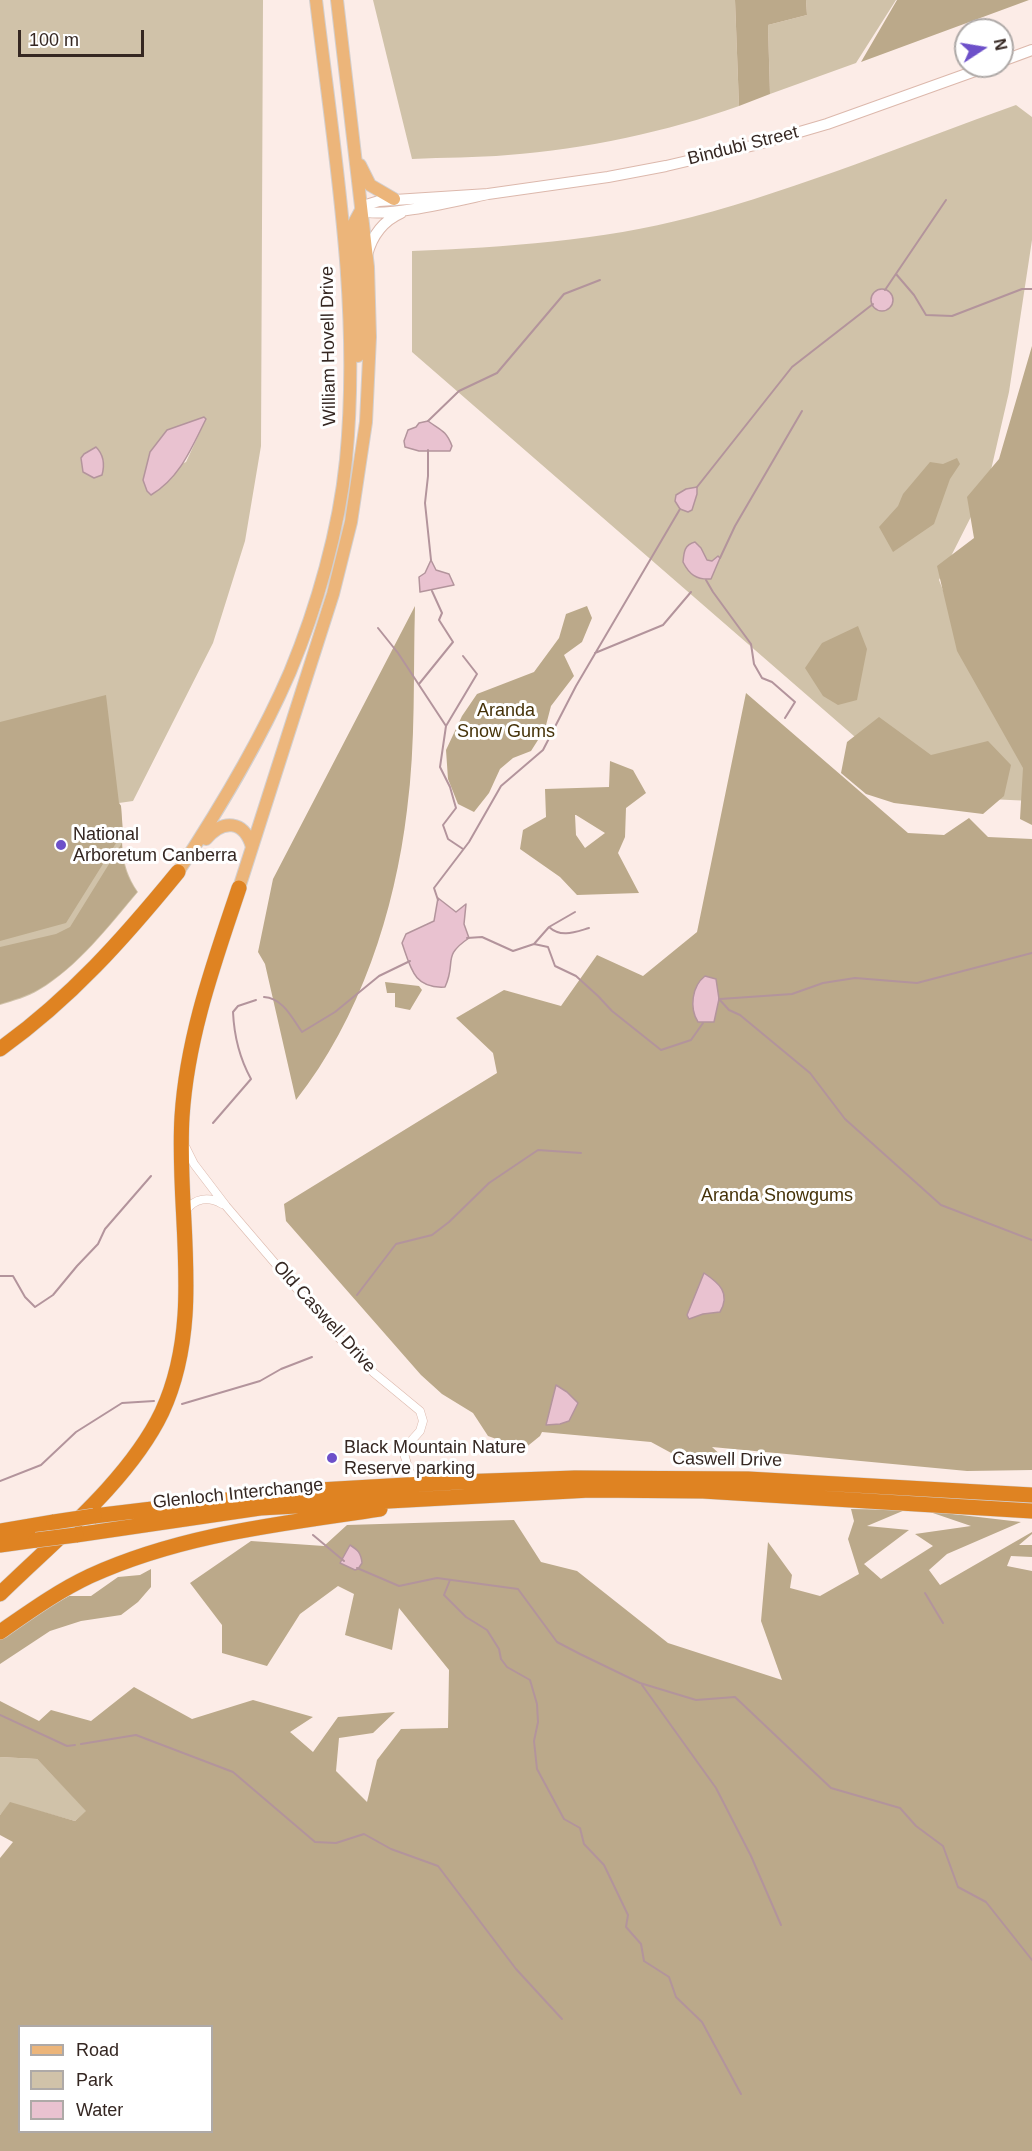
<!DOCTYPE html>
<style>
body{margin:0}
#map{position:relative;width:1032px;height:2151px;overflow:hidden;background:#fcece7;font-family:Arial,sans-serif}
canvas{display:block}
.legend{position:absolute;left:18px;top:2025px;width:195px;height:108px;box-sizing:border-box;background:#fff;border:2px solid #aea9a7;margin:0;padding:8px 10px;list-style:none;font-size:18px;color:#352722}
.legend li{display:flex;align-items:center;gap:12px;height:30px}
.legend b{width:30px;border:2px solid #aea9a7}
.north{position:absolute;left:954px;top:18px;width:60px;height:60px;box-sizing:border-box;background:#fff;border:2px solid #aea9a7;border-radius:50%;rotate:78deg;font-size:16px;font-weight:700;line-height:24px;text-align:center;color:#352722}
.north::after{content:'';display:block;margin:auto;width:21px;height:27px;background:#6d50c9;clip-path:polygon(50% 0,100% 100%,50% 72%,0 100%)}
.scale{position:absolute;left:18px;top:30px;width:126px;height:27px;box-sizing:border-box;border:3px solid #352722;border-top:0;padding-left:8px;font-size:18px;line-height:21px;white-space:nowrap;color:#352722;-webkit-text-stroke:4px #fff;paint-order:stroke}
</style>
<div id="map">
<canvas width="1032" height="2151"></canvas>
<ul class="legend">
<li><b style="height:8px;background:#ecb57a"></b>Road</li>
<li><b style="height:16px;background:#d0c2a9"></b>Park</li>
<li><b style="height:16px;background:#e9c2d0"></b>Water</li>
</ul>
<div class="north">N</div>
<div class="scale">100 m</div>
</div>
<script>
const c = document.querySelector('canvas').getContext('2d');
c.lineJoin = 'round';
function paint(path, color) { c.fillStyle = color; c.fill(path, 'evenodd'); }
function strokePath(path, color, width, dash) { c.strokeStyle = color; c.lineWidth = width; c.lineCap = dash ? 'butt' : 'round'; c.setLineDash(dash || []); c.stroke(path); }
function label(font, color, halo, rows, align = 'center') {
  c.font = font + ' Arial,sans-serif'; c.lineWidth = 6; c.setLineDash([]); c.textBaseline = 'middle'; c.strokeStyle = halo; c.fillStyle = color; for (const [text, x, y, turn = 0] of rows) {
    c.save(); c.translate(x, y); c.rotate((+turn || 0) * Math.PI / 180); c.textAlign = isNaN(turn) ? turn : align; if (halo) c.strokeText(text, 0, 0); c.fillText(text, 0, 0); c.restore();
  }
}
const green = new Path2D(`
 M0 0H263L261 446 245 541 213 643 133 801 119 803 121 806C123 839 118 863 138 892 110 925 77 968 39 990 28 997 13 1001 0 1005ZM204 417 206 419 186 462 143 480 150 452 167 430Z
 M373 0H735L739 106C666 132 586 149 508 155 476 158 444 157 412 159Z
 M806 0H896L856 63 770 94 768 25 807 15Z
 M1016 105 1032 117V240L1009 392 988 483 939 580 972 664 1032 779V801L923 796 412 352V251C506 247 600 241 692 217 802 188 909 143 1016 105Z
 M0 1757 37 1759 87 1811 75 1821 10 1803 0 1815Z`);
const forest = new Path2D(`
 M735 0H806L807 15 768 25 770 94 739 106Z
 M897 0H1029L861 62Z
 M1032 346V825L1020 819 1023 768 957 651 937 566 974 538 967 497 999 459Z
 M957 458 960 464 950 479 934 524 893 552 879 527 898 506 903 494 930 462 943 464Z
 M415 606C413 673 416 743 407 810 395 911 360 1019 296 1100L265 964 258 952 273 879Z
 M587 606 592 618 582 642 564 655 574 676 551 706 545 729 531 751 513 758 500 769 489 793 474 812 458 804 448 779 446 750 462 716 477 694 534 672 559 638 566 614Z
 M858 626 867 649 857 700 838 705 823 696 805 668 822 643Z
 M746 693 908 833 944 835 969 818 988 837 1032 839V1470L967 1471 712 1447 726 1460 686 1461 651 1442 542 1432 540 1436 524 1449 488 1436 473 1413 442 1394 421 1375 286 1221 284 1204 497 1073 493 1053 456 1018 504 990 561 1006 597 955 643 976 697 932Z
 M106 695 119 803 121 806 123 832 66 923 0 941V722Z
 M879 717 931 755 988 741 1011 765 1004 796 983 814 894 803 866 794 841 773 847 742Z
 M610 761 633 770 646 793 626 808 625 837 618 853 639 893 577 895 560 877 520 849 523 830 546 817 545 789 609 787ZM575 815H576L605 833 585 848 576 835Z
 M122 843C122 862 126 876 137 892 109 925 77 967 39 989 27 996 13 1000 0 1004V947L56 934 70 927Z
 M385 982 419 986 422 990 410 1010 395 1007V993H387Z
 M851 1509 905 1510 867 1526 909 1530 864 1564 881 1579 933 1546 915 1534 971 1526 927 1511 1021 1522 947 1554 929 1570 940 1585 1032 1532V1534L1019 1545H1032V1557L1011 1556 1007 1566 1032 1571V2151H0V1858L13 1842 0 1835V1815L10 1802 75 1821 86 1811 37 1759 0 1757V1701L39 1721 51 1710 91 1721 134 1687 192 1719 253 1700 313 1717 290 1732 313 1752 338 1717 395 1712 373 1733 339 1738 336 1771 367 1802 377 1760 401 1729 448 1728 449 1670 399 1608 392 1650 345 1635 354 1594 338 1586 300 1614 267 1666 222 1653V1625L190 1583 251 1541 324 1546 347 1525 514 1520 541 1562 577 1571 668 1643 782 1680 761 1621 768 1542 792 1575 790 1588 820 1596 859 1574 848 1539 854 1521ZM20 2026H212V2132H20Z
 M151 1569V1587L138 1602 121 1615 81 1621 50 1631 0 1664V1639L38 1613 69 1596H91L118 1577 140 1575Z`);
const water = new Path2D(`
 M871 300a11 11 0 1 1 22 0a11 11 0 1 1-22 0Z
 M204 417 206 419C192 447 180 478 151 495L147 491 143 480 150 452 167 430Z
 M428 421C440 430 446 430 452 446L450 451H419L405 447 404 441 408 430 416 427 419 423Z
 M96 447C104 455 105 464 102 475L94 478 83 472 81 458 84 454Z
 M697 487V494L692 510 688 512 680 509 675 501 676 495 686 489Z
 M695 542 701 548 707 560 712 561 718 556 720 558 711 579C696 580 689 574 683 562 684 552 684 545 695 542Z
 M431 560 436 570 449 574 454 585 420 592 419 577 425 573Z
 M438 898 456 912 466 904 464 924 469 938C441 957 457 961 445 987 414 989 411 969 402 943L406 934 434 921Z
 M705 976 716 979 719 999 714 1022H698C689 1008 692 986 705 976Z
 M704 1273C719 1283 731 1293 720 1312L703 1314 689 1319 687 1315Z
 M556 1385 567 1392 578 1403 569 1421 560 1424 546 1425Z
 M350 1545C358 1550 361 1553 362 1563L358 1569 355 1570 340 1563Z`);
const stream = new Path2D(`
 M896 274 914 295 926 315 952 316 1022 289H1032
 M885 290 946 200
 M428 421 459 391 497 373 564 294 600 280
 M428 450V476L425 503 431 560
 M697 487 792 367 873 304
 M720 558 735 526 802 411
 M706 580 713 592 751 644 754 664 762 678 772 682 795 702 785 718
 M378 628 398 653 446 726 440 767 450 787 456 808 443 825 448 839 463 849
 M595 653 663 625 691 592
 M419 684 453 642 439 620 442 613 432 591
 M446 726 477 674 463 656
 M438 900 434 888 469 842 501 786 543 750 576 686 680 509
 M549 927C561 938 575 932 589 928
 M467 938 482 937 513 951 534 944 548 947 555 966 576 976 598 996 612 1011 661 1050 691 1040 703 1023
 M534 944 549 927 575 912
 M264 997C283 998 292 1018 302 1032L335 1012 379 976 410 961
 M719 999 729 1010 740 1015 810 1073 845 1119 941 1205 1032 1240
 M720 999 792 994 823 983 855 978 917 983 1032 953
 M213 1123 251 1079C240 1059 234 1034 233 1012L238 1006 256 1000
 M0 1276H13L25 1297 35 1307 53 1295 77 1266 98 1244 105 1229 151 1176
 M357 1295 396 1244 432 1235 449 1222 489 1183 538 1150 581 1153
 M182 1404 260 1381 281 1369 312 1357
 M0 1481 41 1465 76 1432 122 1403 154 1401
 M313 1535 344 1561
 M357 1568 399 1586 437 1578 518 1589 557 1642 580 1654 640 1683 696 1700 735 1697 831 1788 900 1808 916 1826 943 1846 958 1887 986 1902 1032 1960
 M450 1580 444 1595 466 1617 487 1630 499 1649 501 1659 507 1667 530 1680 537 1704 538 1722 534 1741 537 1769 564 1819 580 1828 584 1844 604 1865 628 1915 626 1927 641 1944 644 1961 669 1977 676 1997 702 2022 741 2094
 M925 1593 943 1623
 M642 1685 716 1788 751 1856 781 1925
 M0 1715 67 1746 75 1745
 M81 1744 136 1735 233 1772 315 1842 336 1843 364 1834 391 1849 438 1866 516 1969 562 2019`);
const street = new Path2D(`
 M186 1148 194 1164 226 1206 339 1338 374 1373 420 1411 423 1421 420 1431 403 1450 409 1471 418 1483
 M186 1211C194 1198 209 1196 222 1204`);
const secondary = new Path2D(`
 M1002 61 1032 50
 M488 194C464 199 380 220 361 210L366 205 379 201 488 194 608 177 666 166 755 145 827 124 989 66
 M367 255C372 236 383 221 401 213`);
const primary = new Path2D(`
 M360 165 370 185 394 199
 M358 356 359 309 354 223 361 210
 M206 839C223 819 244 820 252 847
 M178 872C220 808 260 742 290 672 317 607 339 530 346 460 361 306 334 152 316 0
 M239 888 333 594 351 522 366 422 370 337 368 267 337 0`);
const highway = new Path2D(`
 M0 1049C71 998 124 938 178 872
 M94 1516 302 1491 458 1482 575 1478 748 1479 1032 1495
 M0 1531 54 1522
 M76 1535 260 1508 590 1490 703 1491 1032 1511
 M0 1545 36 1540
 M0 1594C54 1541 129 1481 162 1412 205 1319 176 1215 182 1117 187 1037 214 963 239 888
 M0 1632C29 1612 58 1591 90 1576 182 1534 281 1524 380 1509`);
const highwayBridge = new Path2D(`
 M54 1522 94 1516
 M36 1540 76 1535`);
const markers = [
 [61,845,6,"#6d50c9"],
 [332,1458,6,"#6d50c9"]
];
const streetNames = [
 ["Bindubi Street",743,146,-14],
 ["William Hovell Drive",329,346,-91],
 ["Old Caswell Drive",324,1317,48],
 ["Caswell Drive",727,1460,1],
 ["Glenloch Interchange",238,1494,-6]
];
const parkNames = [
 ["Aranda",506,711],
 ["Snow Gums",506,732],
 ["Aranda Snowgums",777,1196]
];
const poiNames = [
 ["National",73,835],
 ["Arboretum Canberra",73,856],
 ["Black Mountain Nature",344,1448],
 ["Reserve parking",344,1469]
];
paint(green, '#d0c2a9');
paint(forest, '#bba98a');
paint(water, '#e9c2d0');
strokePath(water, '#b3949c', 1.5);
strokePath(stream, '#b3949c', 2);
strokePath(street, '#dcb8ac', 9);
strokePath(secondary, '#dcb8ac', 12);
strokePath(primary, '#d3cfce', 14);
strokePath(highway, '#d3cfce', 16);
strokePath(street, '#fff', 8);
strokePath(secondary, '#fff', 10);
strokePath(primary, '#ecb57a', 12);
strokePath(highway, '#df8322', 15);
strokePath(highwayBridge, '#d3cfce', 16, []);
strokePath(highwayBridge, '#df8322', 15);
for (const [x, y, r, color] of markers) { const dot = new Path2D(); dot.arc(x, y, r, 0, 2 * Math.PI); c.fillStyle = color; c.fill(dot); strokePath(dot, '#fff', 2); }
label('18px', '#352722', '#fff', streetNames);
label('18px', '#453208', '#fff', parkNames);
label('18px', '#352722', '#fff', poiNames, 'left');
</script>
